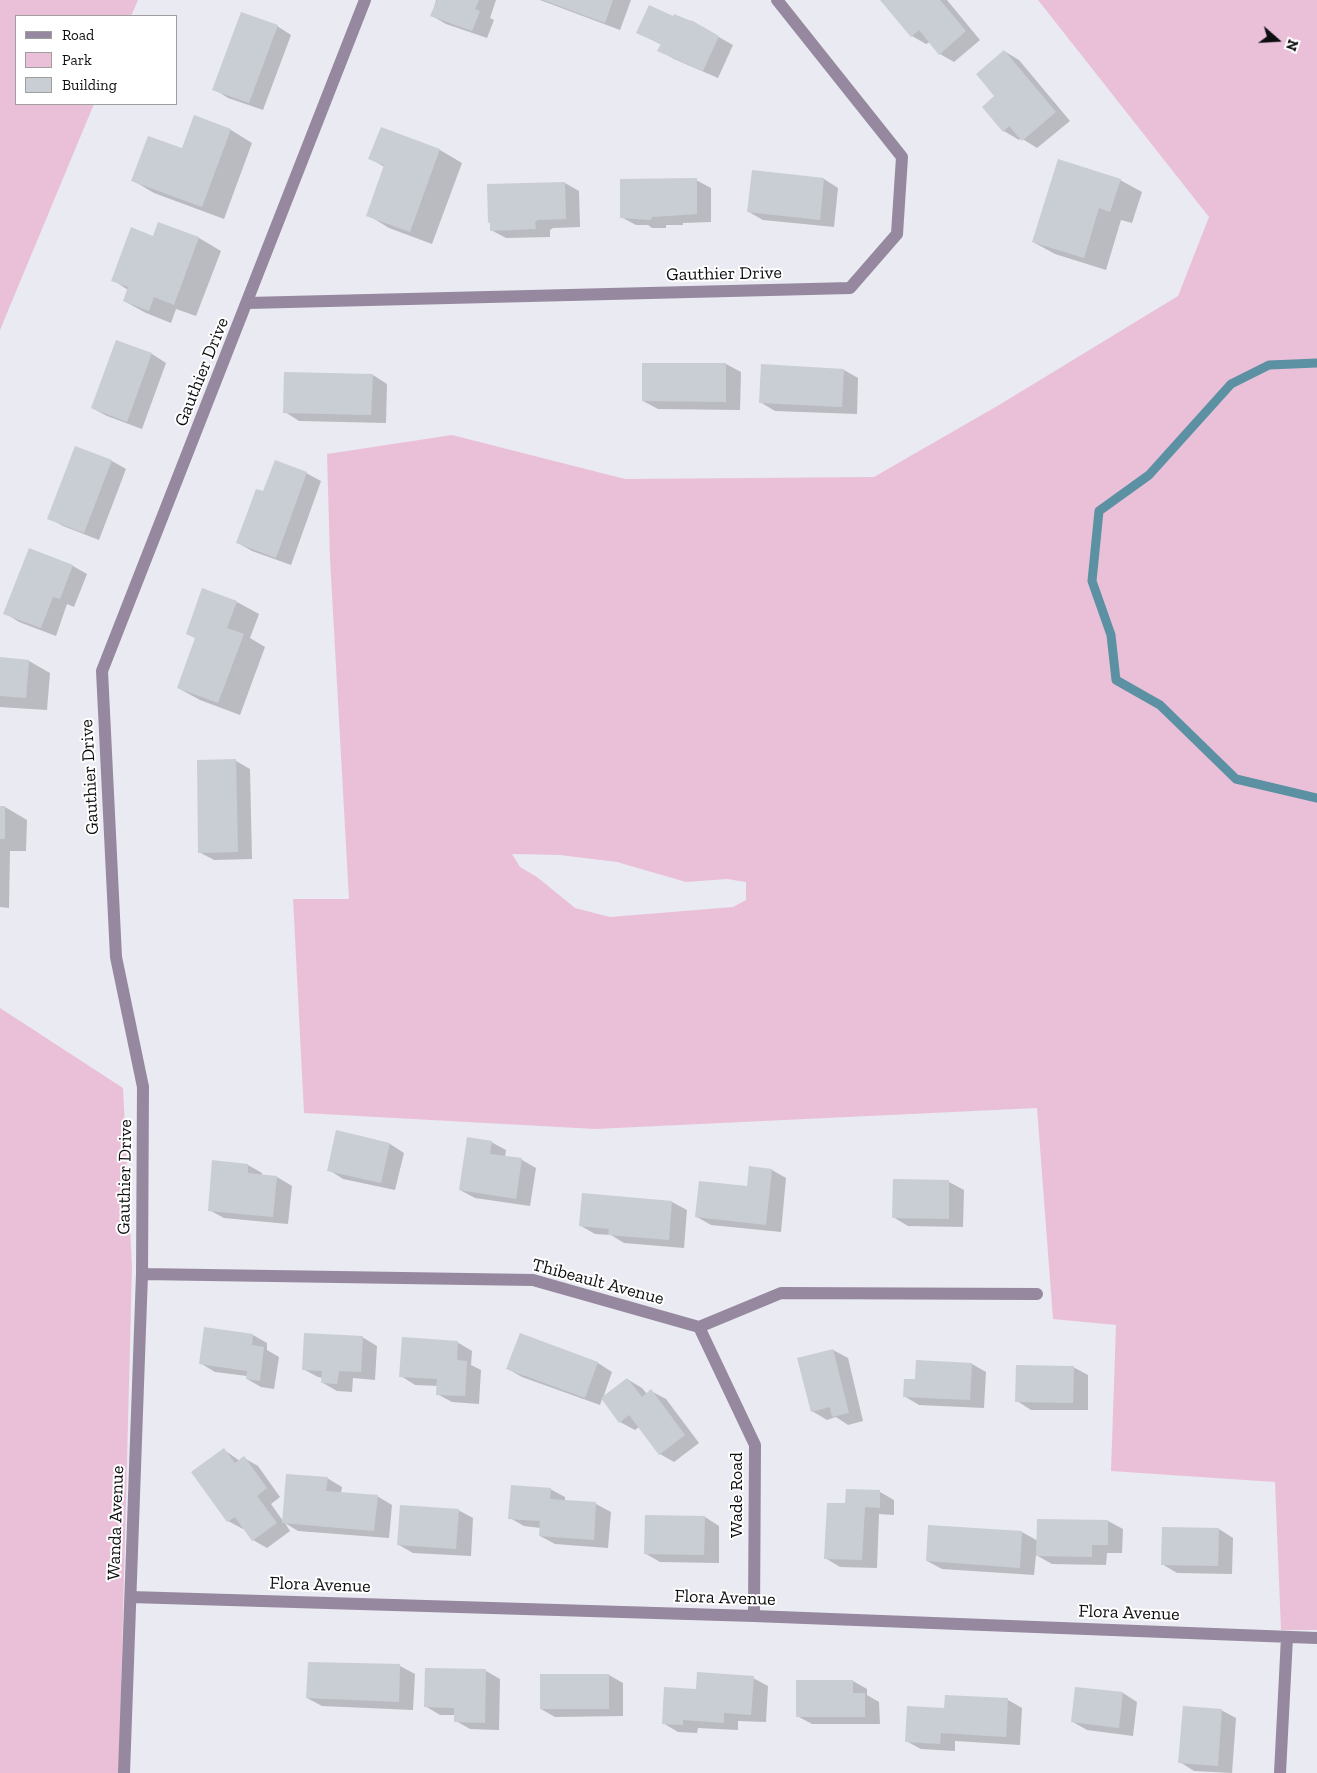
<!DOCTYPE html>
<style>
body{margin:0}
#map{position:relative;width:1317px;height:1773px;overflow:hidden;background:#e9eaf2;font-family:"Zilla Slab",serif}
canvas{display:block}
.legend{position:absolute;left:15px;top:15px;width:162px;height:90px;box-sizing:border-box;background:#fff;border:1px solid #9f9fa0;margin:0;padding:6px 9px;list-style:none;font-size:15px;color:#0e0e11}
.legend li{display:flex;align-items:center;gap:10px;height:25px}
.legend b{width:25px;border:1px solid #9f9fa0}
.north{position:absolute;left:1252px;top:15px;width:50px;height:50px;-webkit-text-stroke:4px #fff;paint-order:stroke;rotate:109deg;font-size:14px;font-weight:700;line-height:20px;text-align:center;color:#0e0e11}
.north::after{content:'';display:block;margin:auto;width:18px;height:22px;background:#0e0e11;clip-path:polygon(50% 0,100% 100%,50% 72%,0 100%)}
</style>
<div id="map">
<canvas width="1317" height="1773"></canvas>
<ul class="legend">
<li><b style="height:6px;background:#96889f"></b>Road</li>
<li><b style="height:14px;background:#eac0d9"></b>Park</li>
<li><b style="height:14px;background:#c8ced4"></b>Building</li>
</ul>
<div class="north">N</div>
</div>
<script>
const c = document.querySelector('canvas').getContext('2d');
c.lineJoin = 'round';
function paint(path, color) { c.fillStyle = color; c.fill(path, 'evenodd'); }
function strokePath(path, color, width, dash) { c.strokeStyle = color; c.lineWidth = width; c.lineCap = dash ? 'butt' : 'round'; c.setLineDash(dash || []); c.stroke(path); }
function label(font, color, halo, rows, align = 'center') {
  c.font = font + ' "Zilla Slab",serif'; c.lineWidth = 4; c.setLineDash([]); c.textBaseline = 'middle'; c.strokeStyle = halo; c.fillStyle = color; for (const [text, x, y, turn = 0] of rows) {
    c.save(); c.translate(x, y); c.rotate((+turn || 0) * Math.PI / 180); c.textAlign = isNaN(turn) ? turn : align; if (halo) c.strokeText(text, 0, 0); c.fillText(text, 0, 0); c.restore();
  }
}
const green = new Path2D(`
 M0 0H138L131 16H16V104H94L0 330Z
 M1038 0H1317V1630H1281L1275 1482 1111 1471 1116 1325 1053 1319 1037 1108 595 1129 304 1113 293 899H349L330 559 327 454 452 435 625 479 874 477 999 405 1178 296 1209 217ZM512 854 560 855 617 862 686 882 727 879 746 882V900L733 907 610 917 575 908 537 877 520 867Z
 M0 1008 123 1088 132 1267 119 1773H0Z`);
const shadow = new Path2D(`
 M436 0H496L490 18 494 20 487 38 446 24 432 16Z
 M540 0H631L620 30Z
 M882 0H947L980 40 954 62 940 54 930 42 926 44 912 36Z
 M673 18 692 22 733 45 718 78 674 59 659 50 662 45 638 33Z
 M277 26 291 35 263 110 228 98 214 89Z
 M1004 51 1019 60 1070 121 1037 148 1021 138 1019 140 1004 131 983 107 996 96Z
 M194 117 231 130 252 143 224 219 154 193 132 180 183 150Z
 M381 129 440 150 462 163 432 244 389 228 368 215 385 167 370 159Z
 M753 172 824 179 838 188 834 227 763 220 749 212Z
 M696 180 711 188V222L683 223V225H666V228H652L648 225H636L621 217Z
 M1120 180 1142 192 1132 223 1121 220 1106 270 1055 254 1033 242Z
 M565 183 579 191 580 227 553 228 550 230V237L506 238 491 230V223L489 222Z
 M159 223 199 238 221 251 196 316 176 309 171 323 146 313 124 301 128 290 113 280 153 237Z
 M116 341 152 354 166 363 142 429 107 416 92 408Z
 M726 364 741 372 740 410 658 409 643 401Z
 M844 370 858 378 857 414 775 411 760 402Z
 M373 375 387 384 386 423 299 421 285 412Z
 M76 447 112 461 126 469 99 540 63 526 49 518Z
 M306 473 321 481 291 565 252 551 238 543 264 493Z
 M30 549 73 566 87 574 74 607 67 604 56 636 19 622 5 613Z
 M237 602 259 614 250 638 265 647 240 715 200 700 178 688Z
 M0 658 29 661 50 673 47 710 0 707Z
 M236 761 250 769 252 859 214 860 199 852Z
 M0 807H5L27 820 26 851H10L9 908 0 907Z
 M337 1132 390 1144 404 1153 395 1190 343 1179 329 1170Z
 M491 1142 506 1150 505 1157 522 1160 536 1168 530 1206 475 1198 460 1190Z
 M248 1165 262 1173V1176L277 1177 292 1186 288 1224 224 1218 209 1210Z
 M750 1168 772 1170 786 1178 781 1232 711 1225 697 1217 748 1187Z
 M894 1181 949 1182 964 1190 963 1227 908 1226 893 1217Z
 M583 1195 672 1202 687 1210 684 1248 624 1243 611 1235 595 1234 581 1226Z
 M253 1335 267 1343V1350L279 1357 274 1389 261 1387 247 1379V1376L215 1372 200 1363Z
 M520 1335 598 1363 612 1372 603 1398 627 1379 642 1388 647 1394 651 1391 666 1399 699 1443 674 1462 660 1454 639 1427 635 1430 620 1422 602 1399 600 1405 522 1377 508 1369Z
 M362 1337 377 1346 375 1380 353 1378 352 1392 337 1391 323 1383V1378L318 1377 303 1369Z
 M457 1342 472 1351 471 1365 481 1370 479 1404 452 1402 437 1394 438 1386 415 1385 401 1376Z
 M833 1350 848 1358 863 1421 848 1425 836 1417 827 1420 812 1411Z
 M972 1364 986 1372 984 1408 919 1405 904 1396Z
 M1073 1367 1088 1375V1410H1031L1017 1401Z
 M224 1450 240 1461 244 1458 258 1466 280 1497 271 1504 283 1521 327 1478 342 1487 341 1493 377 1496 392 1505 389 1538 298 1531 285 1523 290 1531 267 1548 253 1540 244 1528 243 1529 228 1521Z
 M550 1489 565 1497V1502L596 1504 611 1512 608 1548 555 1544 540 1536 541 1528 524 1526 510 1518Z
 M880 1492 894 1500V1515L879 1514 877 1568 840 1567 825 1558 846 1505Z
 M458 1510 473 1518 471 1556 413 1553 399 1545Z
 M705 1517 719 1526V1563L660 1562 646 1554Z
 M1038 1520 1108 1521 1123 1529 1122 1553H1107L1106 1565 1052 1564 1036 1555 1034 1575 942 1569 927 1561 929 1526 1022 1532 1038 1541Z
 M1219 1529 1233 1538 1232 1574 1177 1573 1162 1564Z
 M309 1663 400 1666 415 1674 413 1710 322 1706 307 1698Z
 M486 1671 500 1679 499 1730 470 1729 456 1721V1715H440L425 1706Z
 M609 1675 623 1683V1716L555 1717 541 1709Z
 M753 1678 768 1686 766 1722 738 1721V1730L698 1728 697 1733 678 1732 663 1723 697 1690Z
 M853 1681 867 1689V1695L879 1702 880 1724H812L797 1716Z
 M1123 1693 1137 1702 1133 1736 1087 1730 1073 1722Z
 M1008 1700 1022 1708 1020 1745 955 1741V1751L921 1749 906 1741 946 1710Z
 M1221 1710 1236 1718 1232 1773 1194 1771 1180 1762Z`);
const stream = new Path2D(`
 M1317 363 1269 365 1231 384 1149 475 1099 511 1092 581 1111 635 1116 680 1160 705 1236 779 1317 798`);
const building = new Path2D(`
 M437 0H479L475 9 480 11 472 31 430 16Z
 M543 0H613L605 23Z
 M880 0H940L966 31 939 55 919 30 911 37Z
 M649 5 673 16 674 14 691 21V20L719 36 703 71 657 51 661 44 636 33Z
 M241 12 278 25 249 103 212 90Z
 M1004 50 1056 112 1022 141 1009 126 1003 132 982 107 994 96 976 74Z
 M194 115 231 129 202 207 131 181 148 136 182 148Z
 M381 127 440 149 410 232 366 216 384 165 368 159Z
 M1058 159 1121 179 1110 212 1099 208 1084 258 1032 242Z
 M752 170 824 178 820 220 747 212Z
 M697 178V214L652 217 651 220 620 218V179Z
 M565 182 566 219 538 220 535 222 536 229 490 231V222L488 223 487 184Z
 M158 222 199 237 174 305 154 297 149 311 123 301 128 287 111 281 131 227 153 236Z
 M116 340 152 353 127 422 91 408Z
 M642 363H726V402L642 401Z
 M761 364 844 369 842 407 759 403Z
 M284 372 373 374 371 415 283 413Z
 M75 446 112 460 84 533 47 519Z
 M275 460 307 472 276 558 236 543 256 489 263 491Z
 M29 548 73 565 60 599 53 597 41 628 3 614Z
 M202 588 237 601 227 628 244 634 218 703 177 688 195 638 186 634Z
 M0 657 29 660 26 698 0 696Z
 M236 759 238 852 198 853 197 760Z
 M0 806H5V839H0Z
 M336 1130 390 1143 381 1183 327 1171Z
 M467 1137 492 1141 490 1154 522 1158 516 1199 459 1190Z
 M212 1160 248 1164V1173L277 1176 273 1217 208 1211Z
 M749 1166 772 1169 766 1225 695 1217 699 1181 747 1186Z
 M893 1179 949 1180V1219L892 1218Z
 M582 1193 672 1201 669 1240 608 1235 609 1229 579 1226Z
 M204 1327 253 1334 252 1345 264 1347 260 1381 246 1379 247 1371 199 1364Z
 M304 1333 363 1336 361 1372 339 1371 337 1384 321 1383 322 1371 302 1370Z
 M520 1333 598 1362 585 1398 506 1369Z
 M402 1337 458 1341 457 1360 467 1361 465 1396 436 1395 437 1379 399 1377Z
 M833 1349 849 1413 832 1417 830 1407 811 1412 797 1358Z
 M916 1360 972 1363 970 1400 903 1397 904 1379H915Z
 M1016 1365 1074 1366 1073 1403 1015 1402Z
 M627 1378 642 1397 651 1389 685 1435 659 1455 629 1415 619 1423 601 1398Z
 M224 1448 235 1463 244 1456 267 1488 257 1496 277 1523 252 1541 235 1517 227 1522 191 1472Z
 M286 1474 328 1477 326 1491 378 1495 374 1531 282 1523Z
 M511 1485 551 1488 550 1499 596 1502 594 1540 539 1536 540 1521 508 1519Z
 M846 1489 880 1490V1508L865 1507 862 1560 824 1559 827 1503H845Z
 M400 1505 459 1509 456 1549 397 1545Z
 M645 1515 705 1516 704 1555 644 1554Z
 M1037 1519 1108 1520V1545H1092V1557L1036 1556Z
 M928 1525 1022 1531 1020 1568 926 1561Z
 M1162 1527 1219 1528 1218 1566 1161 1565Z
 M308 1662 400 1664 399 1702 306 1698Z
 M425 1668 486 1669 485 1723 454 1722V1708L424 1707Z
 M697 1672 754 1676 751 1715 724 1713V1723L683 1720V1725L662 1724 664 1687 696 1689Z
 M540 1674H609V1709H540Z
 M796 1680H853V1693H865V1717H796Z
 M1075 1687 1123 1692 1119 1728 1071 1722Z
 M945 1695 1008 1698 1006 1737 941 1733 940 1744 905 1742 907 1706 944 1708Z
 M1183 1706 1222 1709 1218 1766 1178 1763Z`);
const minor = new Path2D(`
 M248 303 850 288 897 234 902 157 777 0
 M142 1274 533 1280 699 1327 781 1293 1037 1294
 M699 1327 755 1445 754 1616
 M131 1597 754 1616 1317 1638
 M124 1773 142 1274 143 1087 116 957 102 671 365 0
 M1280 1773 1287 1637`);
const streetNames = [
 ["Gauthier Drive",724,274,-1],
 ["Gauthier Drive",202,372,-68],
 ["Gauthier Drive",90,777,-93],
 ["Gauthier Drive",125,1177,-89],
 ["Thibeault Avenue",598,1282,15],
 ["Wade Road",737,1495,-90],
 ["Wanda Avenue",116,1523,-88],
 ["Flora Avenue",320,1585,2],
 ["Flora Avenue",725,1598,2],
 ["Flora Avenue",1129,1613,2]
];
paint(green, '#eac0d9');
paint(shadow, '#0003');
strokePath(stream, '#5b91a3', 9);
paint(building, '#c8ced4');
strokePath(minor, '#96889f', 12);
label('18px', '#0e0e11', '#fff', streetNames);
</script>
